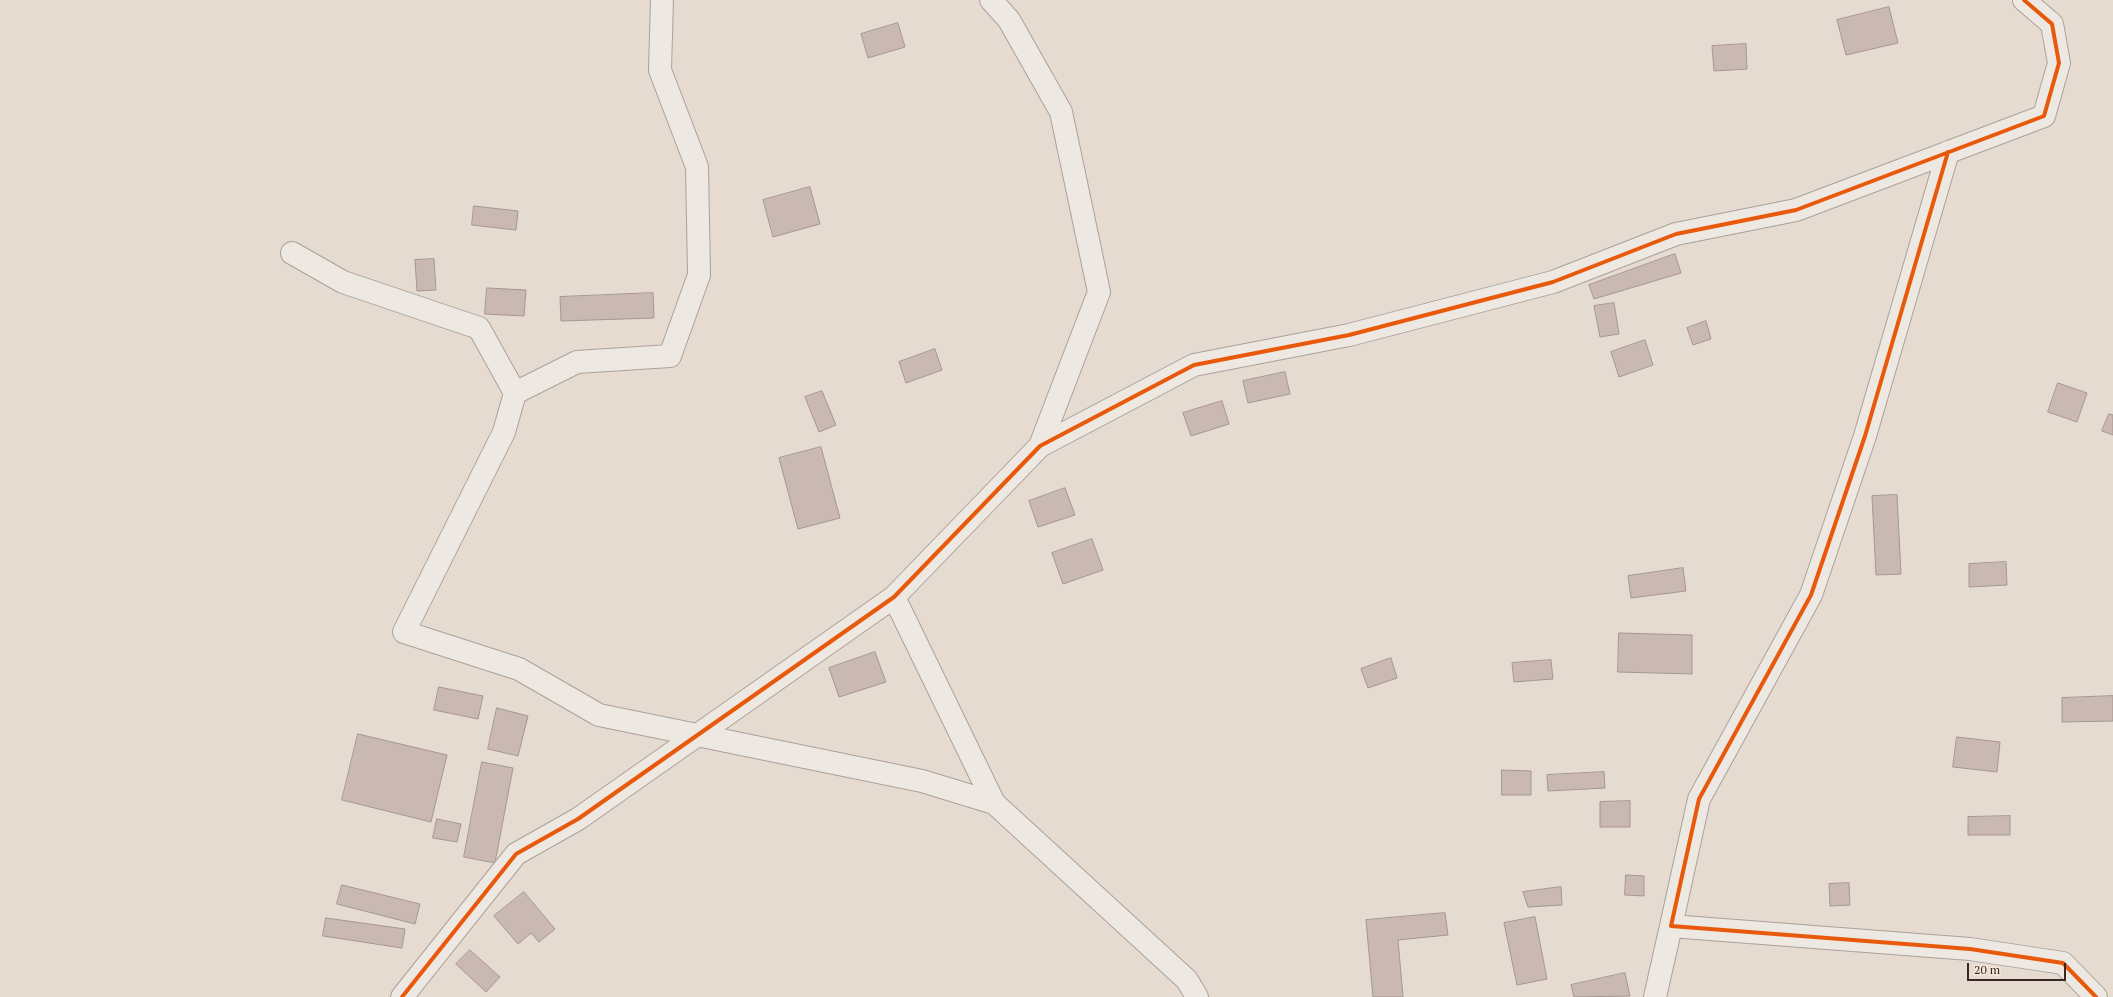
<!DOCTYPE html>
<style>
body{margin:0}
#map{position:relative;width:2113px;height:997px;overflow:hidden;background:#e5dbd1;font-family:"PT Serif",serif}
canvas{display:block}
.scale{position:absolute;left:1967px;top:963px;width:99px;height:18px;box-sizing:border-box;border:2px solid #3a2721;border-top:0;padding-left:5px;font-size:12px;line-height:14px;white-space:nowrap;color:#3a2721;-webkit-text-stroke:3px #f5e6d9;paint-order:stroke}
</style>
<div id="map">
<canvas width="2113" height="997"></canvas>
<div class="scale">20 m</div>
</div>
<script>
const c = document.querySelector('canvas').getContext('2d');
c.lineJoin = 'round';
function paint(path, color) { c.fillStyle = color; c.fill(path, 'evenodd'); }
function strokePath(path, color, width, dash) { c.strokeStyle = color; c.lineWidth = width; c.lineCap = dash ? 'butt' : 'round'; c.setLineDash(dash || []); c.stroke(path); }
const building = new Path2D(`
 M1889 7 1898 43 1846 55 1837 20Z
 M898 23 905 47 868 58 861 34Z
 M1746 44 1747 69 1714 71 1712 46Z
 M810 187 820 224 773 237 763 200Z
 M474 206 518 211 516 230 472 225Z
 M1675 254 1681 273 1594 299 1589 285Z
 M434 259 436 290 417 291 415 260Z
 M487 288 526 290 524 316 485 314Z
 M653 293 654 318 561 321 560 297Z
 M1614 303 1619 334 1600 337 1594 306Z
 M1706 321 1711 339 1693 345 1687 328Z
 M1645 340 1653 365 1619 377 1611 352Z
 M935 349 942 370 906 383 899 362Z
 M1285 372 1290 394 1248 403 1243 381Z
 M2058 383 2087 393 2077 422 2048 412Z
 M822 391 836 425 819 432 805 397Z
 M1222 401 1229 424 1191 436 1183 413Z
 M2109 414 2113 415V435L2102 431Z
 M821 447 840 518 798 529 779 458Z
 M1065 488 1075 515 1038 527 1029 501Z
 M1897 495 1901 574 1876 575 1872 496Z
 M1092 539 1103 570 1063 584 1052 553Z
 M2006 562 2007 585 1969 587V564Z
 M1683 568 1686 591 1631 598 1628 576Z
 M1619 633 1692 635V674L1618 672Z
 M875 652 886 682 839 697 829 668Z
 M1391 658 1397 678 1368 688 1361 669Z
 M1551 660 1553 679 1514 682 1512 663Z
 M439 687 483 696 478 719 434 710Z
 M2113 696V721L2062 722V698Z
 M497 708 528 716 518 756 488 749Z
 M358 734 447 755 431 822 342 800Z
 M1957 737 2000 742 1997 772 1953 767Z
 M482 762 513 768 495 863 464 857Z
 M1502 770 1531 771V795H1502Z
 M1604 772 1605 788 1548 791 1547 775Z
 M1630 801V827H1600V802Z
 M2010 816V835H1968V817Z
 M437 819 461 824 457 842 433 838Z
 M1626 875 1644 876V896L1625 895Z
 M1849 883 1850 905 1830 906 1829 884Z
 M342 885 420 904 415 924 337 904Z
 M1561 887 1562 905 1528 907 1523 892Z
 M524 892 555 929 539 942 531 933 518 944 494 916Z
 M1445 913 1448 935 1398 940 1403 997H1373L1366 920Z
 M1535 917 1547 979 1517 985 1504 923Z
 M326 918 405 929 402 948 323 936Z
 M470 950 500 977 486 992 456 964Z
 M1625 973 1630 996 1574 997 1571 985Z`);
const street = new Path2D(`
 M991 0 1009 20 1061 112 1099 292 1040 446
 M1948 152 1865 436 1811 595 1699 799 1671 926 1970 949 2063 963 2096 997
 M292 253 343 282 479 328 515 393 504 432 404 632 519 669 599 715 922 781 994 803
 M515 393 577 362 670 356 699 275 697 167 660 70 662 0
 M894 597 994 803 1187 980 1197 997
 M402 997 516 854 578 819 894 597 1040 446 1194 365 1349 335 1553 282 1676 234 1796 210 2044 116 2059 63 2052 24 2024 0
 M1655 997 1671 926`);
const cycleway = new Path2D(`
 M1948 152 1865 436 1811 595 1699 799 1671 926 1970 949 2063 963 2096 997
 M402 997 516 854 578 819 894 597 1040 446 1194 365 1349 335 1553 282 1676 234 1796 210 2044 116 2059 63 2052 24 2024 0`);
paint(building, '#c9b9b2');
strokePath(building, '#a69690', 1);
strokePath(street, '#aba199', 24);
strokePath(street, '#eee8e2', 22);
strokePath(cycleway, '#e8590c', 4);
</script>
